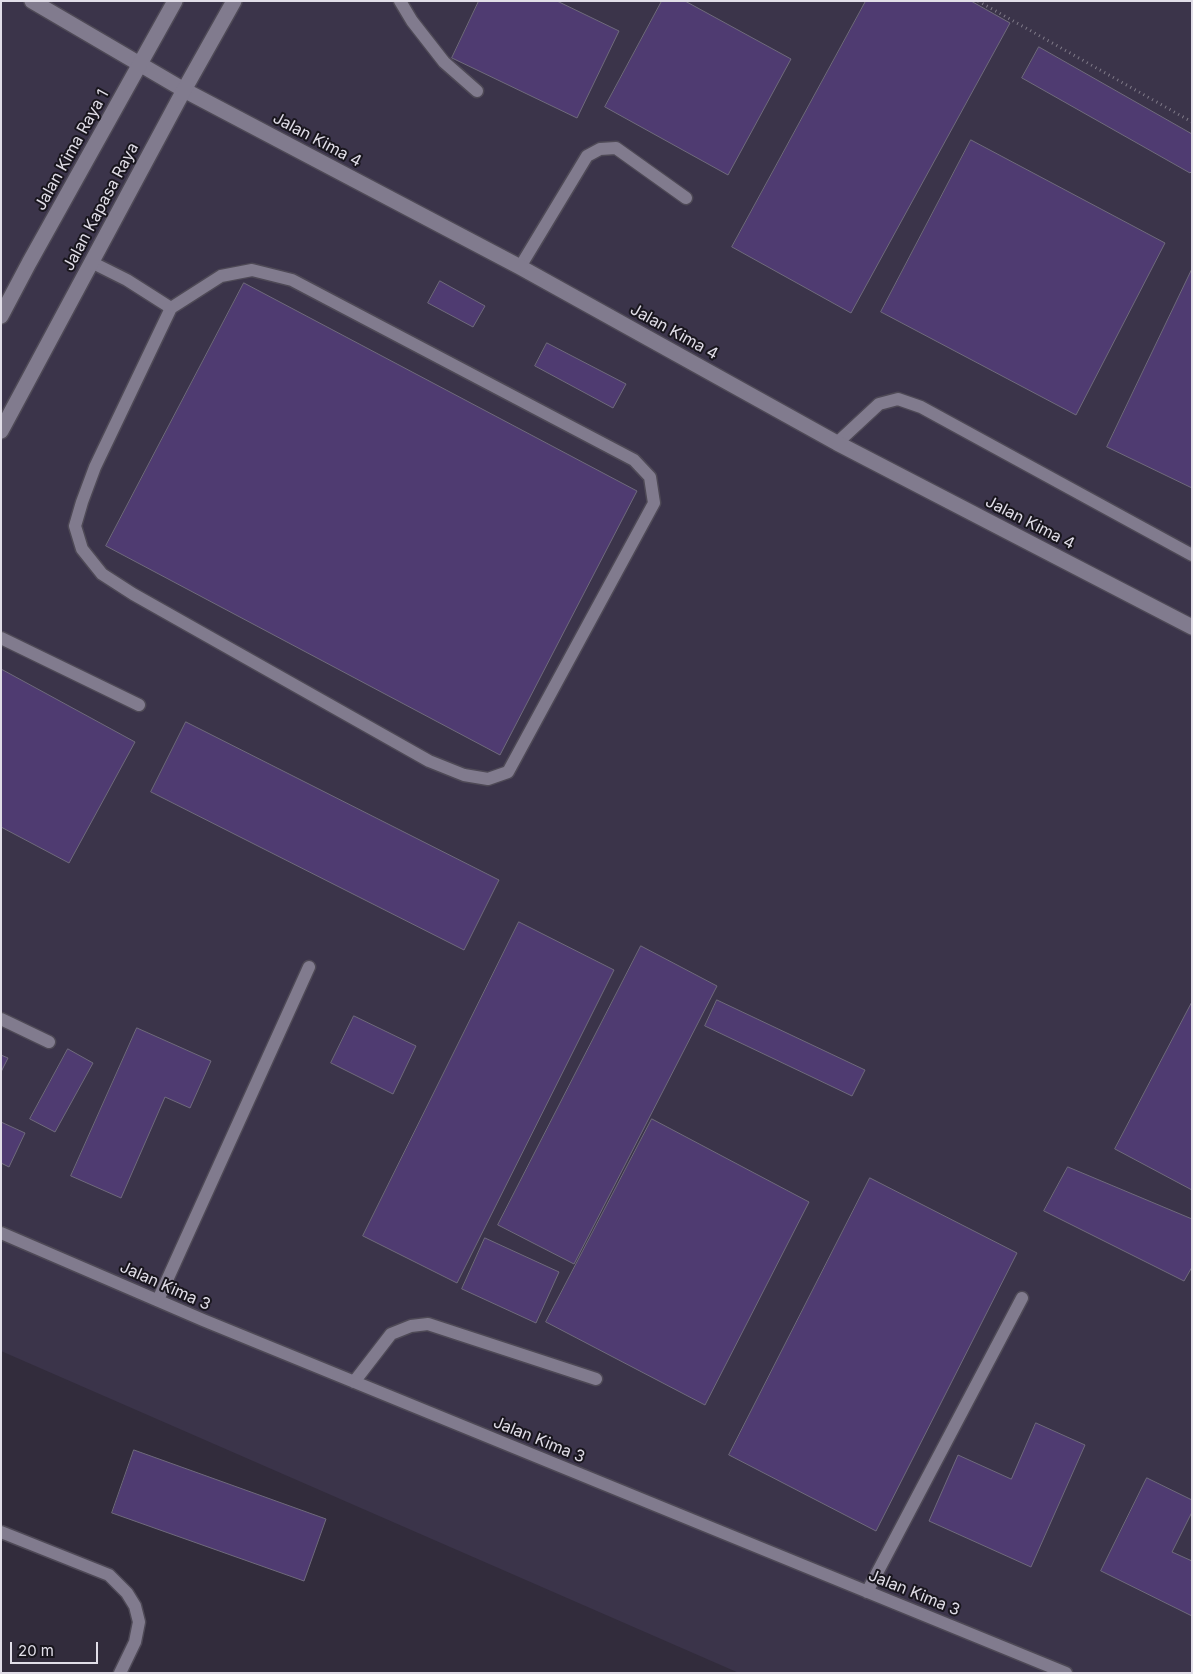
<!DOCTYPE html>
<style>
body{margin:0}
#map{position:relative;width:1193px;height:1674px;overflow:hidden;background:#322c3c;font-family:Inter,sans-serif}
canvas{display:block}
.frame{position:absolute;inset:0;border:2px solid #e1dee8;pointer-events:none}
.scale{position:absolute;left:10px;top:1642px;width:88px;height:22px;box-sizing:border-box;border:2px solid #e1dee8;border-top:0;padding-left:6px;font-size:15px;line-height:18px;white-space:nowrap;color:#e1dee8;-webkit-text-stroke:4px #19161e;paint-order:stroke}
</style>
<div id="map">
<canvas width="1193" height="1674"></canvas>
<div class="frame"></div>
<div class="scale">20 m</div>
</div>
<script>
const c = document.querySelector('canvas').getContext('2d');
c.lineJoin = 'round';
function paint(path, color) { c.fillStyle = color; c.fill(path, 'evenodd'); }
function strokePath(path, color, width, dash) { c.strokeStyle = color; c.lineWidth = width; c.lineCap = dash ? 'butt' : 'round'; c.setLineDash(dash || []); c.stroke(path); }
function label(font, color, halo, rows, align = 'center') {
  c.font = font + ' Inter,sans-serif'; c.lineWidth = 4; c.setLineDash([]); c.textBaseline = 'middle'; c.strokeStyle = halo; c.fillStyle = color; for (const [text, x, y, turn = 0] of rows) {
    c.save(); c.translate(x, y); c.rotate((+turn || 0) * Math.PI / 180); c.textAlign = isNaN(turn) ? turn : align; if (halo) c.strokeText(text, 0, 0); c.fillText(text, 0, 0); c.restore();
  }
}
const built = new Path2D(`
 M1 1H1192V1673H739L1 1351Z`);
const building = new Path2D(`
 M479 1H557L619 31 577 118 452 58Z
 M662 1H685L791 59 728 175 605 107Z
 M866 1H971L1010 23 851 313 732 247Z
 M1039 47 1192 134V171L1190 173 1022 78Z
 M971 140 1165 243 1076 415 881 312Z
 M1192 269V488L1107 447Z
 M440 281 485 306 473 327 428 303Z
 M244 283 637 491 500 755 106 546Z
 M547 343 626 384 613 408 535 366Z
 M1 669 135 742 69 863 1 827Z
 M186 722 499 880 464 950 151 792Z
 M519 922 614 970 457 1283 363 1236Z
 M641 946 717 986 574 1264 498 1225Z
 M717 1000 865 1070 852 1096 705 1026Z
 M1192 1002V1190L1115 1149Z
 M354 1016 416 1046 393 1094 331 1063Z
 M137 1028 211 1061 190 1108 165 1097 121 1198 71 1176Z
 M68 1049 93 1063 55 1132 30 1119Z
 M1 1055 8 1058 1 1072Z
 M652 1119 809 1202 705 1405 546 1322Z
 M1 1122 25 1133 9 1167 1 1163Z
 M1068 1167 1192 1219V1267L1184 1281 1044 1211Z
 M870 1178 1017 1253 876 1531 729 1455Z
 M485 1238 559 1272 536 1323 462 1289Z
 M1036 1423 1085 1445 1031 1567 929 1521 958 1455 1011 1479Z
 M134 1450 326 1519 304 1581 112 1513Z
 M1147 1478 1192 1500V1512L1172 1552 1192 1561V1616L1101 1571Z`);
const path = new Path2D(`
 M978 1 1192 122`);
const lane = new Path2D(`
 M400 1 412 21 444 62 477 91
 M91 262 127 280 171 308
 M520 267 587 156 600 149 616 148 686 198
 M252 270 292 280 634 460 650 477 654 503 508 772 488 779 464 775 429 761 133 594 102 574 82 549 75 526 82 502 95 467 171 308 221 276Z
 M837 443 879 404 898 399 921 407 1192 555
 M1 638 139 705
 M1 1019 49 1042
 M1 1233 203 1320 1066 1673
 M158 1300 309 967
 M354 1382 391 1334 411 1326 428 1324 596 1379
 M1 1532 109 1575 127 1593 135 1606 139 1622 135 1642 120 1673
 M867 1592 1022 1298`);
const street = new Path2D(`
 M32 1 184 90 520 267 837 443 1192 627`);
const secondary = new Path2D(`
 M1 316 29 263 175 1
 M1 431 184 90 234 1`);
const streetNames = [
 ["Jalan Kima 4",317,140,28],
 ["Jalan Kima Raya 1",72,150,-61],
 ["Jalan Kapasa Raya",101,207,-62],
 ["Jalan Kima 4",674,332,29],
 ["Jalan Kima 4",1030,523,27],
 ["Jalan Kima 3",165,1286,24],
 ["Jalan Kima 3",539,1440,22],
 ["Jalan Kima 3",914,1593,22]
];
paint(built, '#3b344a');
paint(building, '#4f3b71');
strokePath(building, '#6f6a7c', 1);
strokePath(lane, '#4e4956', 15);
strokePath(street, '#4e4956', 18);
strokePath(secondary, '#4e4956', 18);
strokePath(path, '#807b89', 3, [1, 4]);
strokePath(lane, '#817b8e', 12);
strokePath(street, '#817b8e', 15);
strokePath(secondary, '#817b8e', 15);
label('16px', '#e1dee8', '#19161e', streetNames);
</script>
